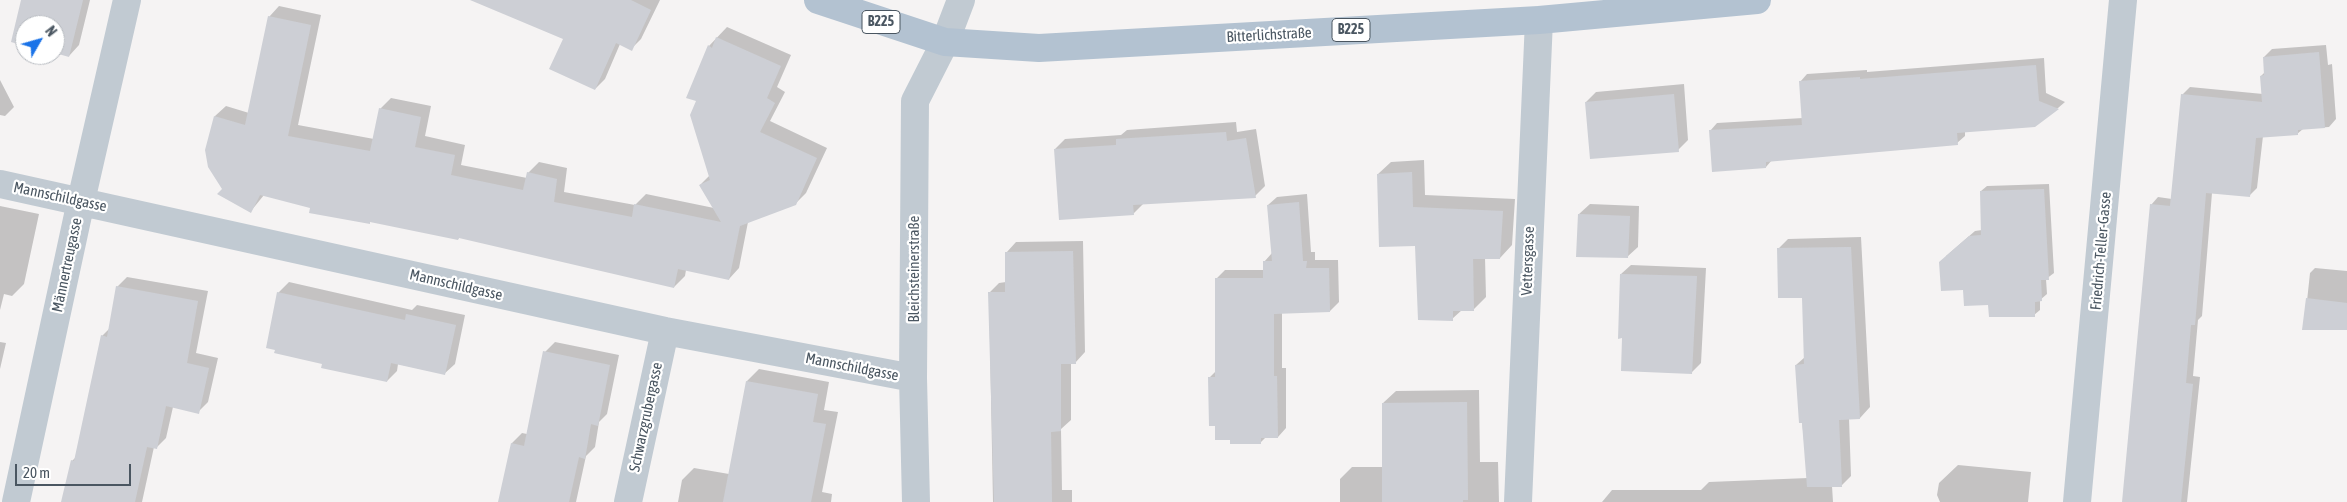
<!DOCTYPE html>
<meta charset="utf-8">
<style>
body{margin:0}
#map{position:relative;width:2347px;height:502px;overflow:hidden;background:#f5f3f3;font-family:"Asap Condensed",sans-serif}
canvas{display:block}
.north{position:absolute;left:15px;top:15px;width:50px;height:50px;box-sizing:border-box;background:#fff;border:1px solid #b7bbc0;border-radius:50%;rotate:52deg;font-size:14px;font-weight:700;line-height:20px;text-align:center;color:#4a5661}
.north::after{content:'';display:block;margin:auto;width:18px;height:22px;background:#1a73e8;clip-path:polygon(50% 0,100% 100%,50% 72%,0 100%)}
.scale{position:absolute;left:15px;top:464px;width:116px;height:22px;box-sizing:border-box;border:2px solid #4a5661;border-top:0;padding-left:6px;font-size:15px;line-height:18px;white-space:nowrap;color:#4a5661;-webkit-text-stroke:4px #fff;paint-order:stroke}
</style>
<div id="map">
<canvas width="2347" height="502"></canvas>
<div class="north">N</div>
<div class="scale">20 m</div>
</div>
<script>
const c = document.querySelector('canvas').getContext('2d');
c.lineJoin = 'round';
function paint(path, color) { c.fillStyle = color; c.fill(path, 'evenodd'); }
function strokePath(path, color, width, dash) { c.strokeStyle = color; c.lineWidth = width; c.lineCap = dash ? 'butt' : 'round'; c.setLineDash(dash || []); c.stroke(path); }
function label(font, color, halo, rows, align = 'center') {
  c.font = font + ' "Asap Condensed",sans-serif'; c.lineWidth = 4.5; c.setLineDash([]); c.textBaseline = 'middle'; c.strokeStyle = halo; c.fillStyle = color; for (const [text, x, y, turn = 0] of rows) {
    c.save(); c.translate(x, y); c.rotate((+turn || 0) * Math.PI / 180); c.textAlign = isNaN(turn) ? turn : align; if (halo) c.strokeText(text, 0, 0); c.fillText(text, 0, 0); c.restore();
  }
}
const shadow = new Path2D(`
 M22 0H90L79 45 69 56 55 52V25H25V45Z
 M472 0H660L641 39 631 49 620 44 605 79 595 89 565 38Z
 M279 6 321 15 298 125 374 139 380 109 391 98 431 106 425 136 465 145 461 165 527 178 528 173 539 162 567 168 564 192 635 205 646 194 714 208 700 185 710 175 698 100 709 46 727 27 791 55 777 87 785 92 770 121 827 148 806 193 795 204 748 222 739 268 729 279 686 270 685 276 674 287 460 237 458 239 371 221 369 223 264 195 251 211 224 189 215 116 226 106 249 113 269 17Z
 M2326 45 2328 65 2332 64 2336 119 2329 127 2303 129 2297 134 2263 136 2257 188 2249 196 2212 193 2202 316 2198 320 2193 376 2200 377 2187 502H2124L2151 205 2158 197 2172 199 2182 95 2190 87 2263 94 2261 76 2265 72 2264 57 2272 49Z
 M2044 58 2046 93 2065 102 2058 108 2035 126 1965 131V136L1957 143 1772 160 1766 167 1710 131 1717 123 1803 118 1800 82 1807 74 1867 70V72Z
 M0 80 14 107 5 116 0 115Z
 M1684 84 1688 140 1678 150 1586 102 1596 92Z
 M1236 122 1237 132 1256 129 1265 186 1255 196 1144 203 1133 214 1055 149 1065 139 1121 135 1127 130Z
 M1424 160 1425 195 1515 199 1512 245 1500 258 1485 257 1486 297 1473 310H1462L1452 319 1417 245 1378 174 1391 162Z
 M2049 184 2054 273 2046 279 2047 294 2040 300V310L2034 315 1989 303 1964 288 1946 256 1975 231 1982 230 1981 191 1987 186Z
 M1307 194 1311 252H1315V260H1338L1339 302 1330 311 1282 313V368H1286V428L1278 437H1266L1260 443 1209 378 1216 371V279L1225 270H1264V262L1272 253 1268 205 1277 197Z
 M1590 204 1639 206 1638 247 1627 257 1579 214Z
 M0 206 39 214 24 284 12 296 4 294 0 310Z
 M1861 237 1870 407 1860 418H1849L1851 476 1841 486H1832L1833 502H1602L1612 490H1701L1709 482 1808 478 1796 365 1805 357 1803 296 1778 249 1788 239Z
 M1083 241 1085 352 1075 363H1071V420L1061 429 1062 490H1072V502H993L989 293 999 283 1006 282V253L1016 242Z
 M1631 265 1706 268 1701 363 1691 373 1624 337 1621 274Z
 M2315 268 2347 271V328L2304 329 2310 273Z
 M127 277 208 291 196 353 218 358 208 402 198 412 173 407 166 438 156 448 154 447 142 502H63L72 461 76 457 102 336 110 328 117 287Z
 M289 282 412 310 417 305 465 315 455 364 444 374 398 364 397 371 387 381 323 363 278 293Z
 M0 342 6 343 0 369Z
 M555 342 619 355 607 414 599 422 595 447 586 456 576 502H499L512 443 522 433 527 434 545 352Z
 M759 369 829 382 824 410 838 412 822 492 832 494 831 502H678L682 480 694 468 729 474 747 381Z
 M1479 390 1480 462H1498L1499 502H1340V479L1352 467H1384L1383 403 1396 391Z
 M1958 465 2031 472 2028 502H1940L1937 495 1939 483Z`);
const building = new Path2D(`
 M21 0H83L69 57 55 53V25H25V46L11 42Z
 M470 0H631L651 10 632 51 616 43 595 90 549 69 563 39Z
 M268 16 311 25 288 136 370 151 379 108 421 117 415 147 455 155 451 175 523 190 527 172 557 179 554 202 632 217 634 204 721 222 699 185 710 180 690 115 696 101 686 98 708 45 712 48 716 37 781 66 767 98 775 103 760 132 817 158 796 205 740 226 729 280 678 269 674 288 459 238 458 240 370 222V224L309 213 310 208 260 195 251 213 217 194 222 189 208 167 205 150 214 116 245 125Z
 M2319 52 2325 128 2298 130V135L2256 138 2250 197 2206 193 2195 325H2191L2186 383 2193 384 2181 502H2122L2150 204 2170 206 2181 94 2262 102 2260 76 2264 75 2263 57Z
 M2036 65 2039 101 2059 109 2035 127 1957 133 1958 145 1766 162V168L1712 172 1709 130 1802 125 1799 81 1860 77V79Z
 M1674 94 1679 152 1590 159 1585 102Z
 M1226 132 1227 141 1246 138 1256 198 1133 205 1134 215 1059 220 1054 149 1116 145V139Z
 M1412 172 1413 207 1503 211 1500 259H1473L1474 311H1453V321L1418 320 1415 246 1379 247 1377 174Z
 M2044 189 2049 280H2041L2042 301 2035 302V317H1989L1988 305 1964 306 1963 290 1941 291 1939 262 1969 236 1981 235 1980 191Z
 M1299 202 1303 261H1307L1306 268H1329L1330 312 1274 314V376H1277L1278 438H1261V444H1230V440H1215V426H1209L1208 377H1215V278H1263V261H1272L1267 205Z
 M1578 214 1630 216 1628 258 1576 257Z
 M1851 247 1860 419 1839 420 1842 487H1807L1802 423H1799L1795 365 1804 364 1802 298H1778L1777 248Z
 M1073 251 1076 364H1061V431L1051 432 1052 502H994L988 292H1005V252Z
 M1620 274 1697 276 1692 374 1621 371 1622 338 1618 339Z
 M116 286 198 301 187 363 209 368 199 414 166 406 157 449 147 447 135 502H61L71 460 74 461 101 335 107 337Z
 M277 292 405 320 406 314 456 325 445 375 391 363 387 382 321 368 322 364 274 353 275 350 266 348Z
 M2306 298 2347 303V330H2302Z
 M543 351 610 365 598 426 591 424 585 459 579 457 569 502H498L511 443 524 446Z
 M746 381 818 394 813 422 826 424 811 502H723Z
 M1467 402 1468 500H1463V502H1382V403Z`);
const street = new Path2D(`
 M0 184 665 331 913 378
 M16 502 81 201 127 0
 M628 502 665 331
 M916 502 913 378 915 101 945 42 961 0
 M1518 502 1539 20
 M2077 502 2123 0`);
const primary = new Path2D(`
 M818 0 945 42 1039 48 1539 20 1757 0`);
const shields = [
 [881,22,38],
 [1351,30,38]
];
const shieldNames = [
 ["B225",881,22],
 ["B225",1351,30]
];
const streetNames = [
 ["Bitterlichstraße",1269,35,-3],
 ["Mannschildgasse",60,197,12],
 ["Friedrich-Teller-Gasse",2101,251,-85],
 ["Vettersgasse",1528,261,-88],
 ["Männertreugasse",67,265,-78],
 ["Bleichsteinerstraße",914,269,-90],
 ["Mannschildgasse",456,285,13],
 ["Mannschildgasse",852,367,11],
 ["Schwarzgrubergasse",646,417,-78]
];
paint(shadow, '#0003');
paint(building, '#cdcfd5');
strokePath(street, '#c1cad2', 28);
strokePath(primary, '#b3c2d1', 28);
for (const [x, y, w] of shields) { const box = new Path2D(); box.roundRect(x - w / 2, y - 11.5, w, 23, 4); c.fillStyle = '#fff'; c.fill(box); strokePath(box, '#4a5661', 1); }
label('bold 14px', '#4a5661', null, shieldNames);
label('15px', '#4a5661', '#fff', streetNames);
</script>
